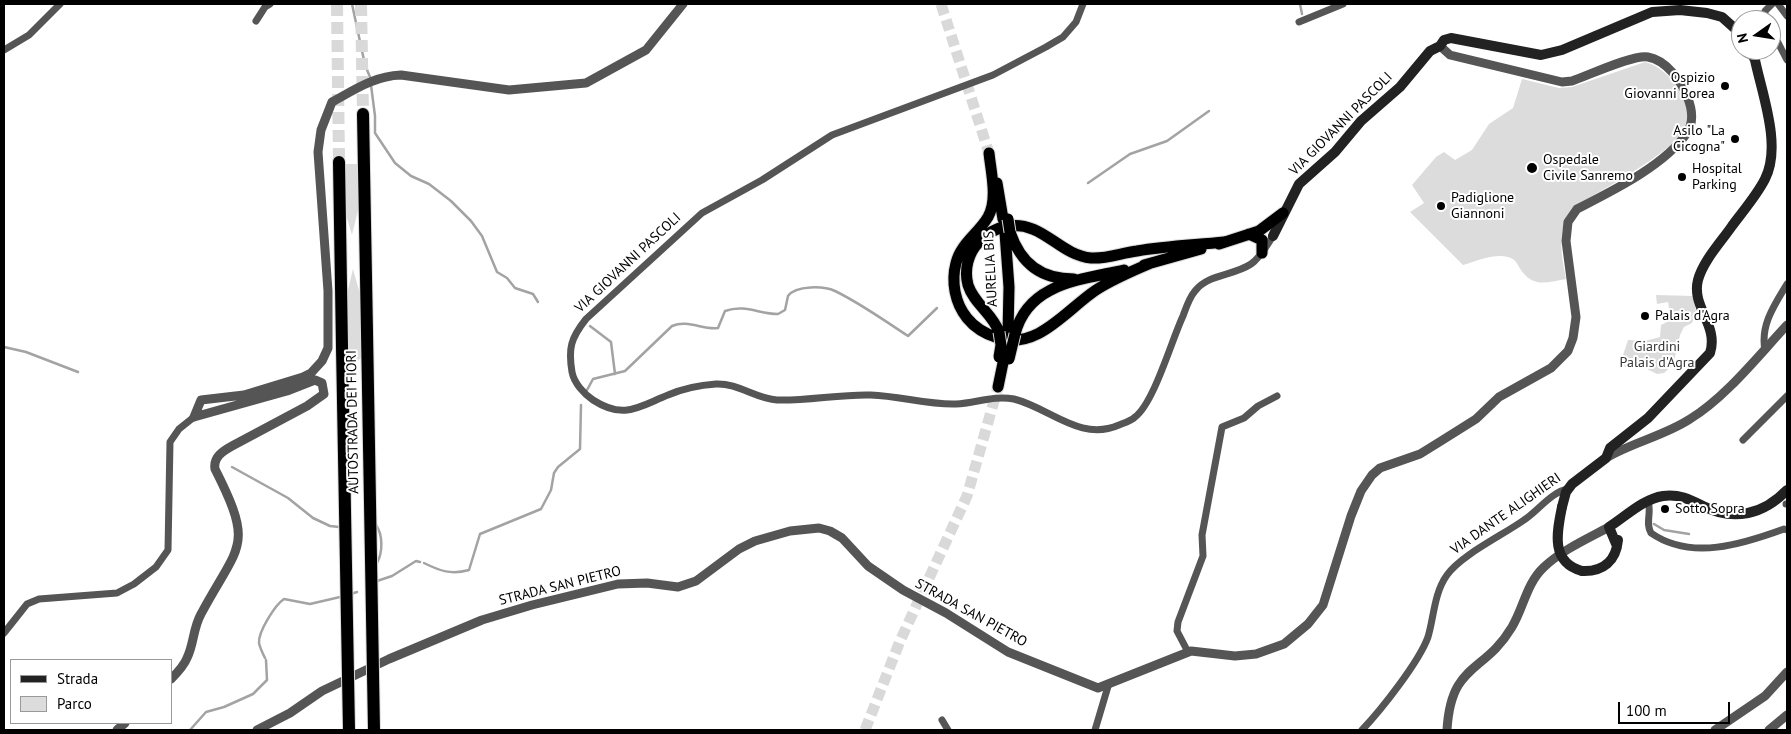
<!DOCTYPE html>
<style>
body{margin:0}
#map{position:relative;width:1791px;height:734px;overflow:hidden;background:#fff;font-family:"PT Sans",sans-serif}
canvas{display:block}
.frame{position:absolute;inset:0;border:5px solid #000;pointer-events:none}
.legend{position:absolute;left:10px;top:659px;width:162px;height:65px;box-sizing:border-box;background:#fff;border:1px solid #999;margin:0;padding:6px 9px;list-style:none;font-size:15px;color:#000}
.legend li{display:flex;align-items:center;gap:10px;height:25px}
.legend b{width:25px;border:1px solid #999}
.north{position:absolute;left:1731px;top:10px;width:50px;height:50px;box-sizing:border-box;background:#fff;border:1px solid #999;border-radius:50%;rotate:257deg;font-size:14px;font-weight:700;line-height:20px;text-align:center;color:#000}
.north::after{content:'';display:block;margin:auto;width:18px;height:22px;background:#000;clip-path:polygon(50% 0,100% 100%,50% 72%,0 100%)}
.scale{position:absolute;left:1618px;top:702px;width:112px;height:22px;box-sizing:border-box;border:2px solid #000;border-top:0;padding-left:6px;font-size:15px;line-height:18px;white-space:nowrap;color:#000;-webkit-text-stroke:4px #fff;paint-order:stroke}
</style>
<div id="map">
<canvas width="1791" height="734"></canvas>
<div class="frame"></div>
<ul class="legend">
<li><b style="height:6px;background:#222"></b>Strada</li>
<li><b style="height:14px;background:#dcdcdc"></b>Parco</li>
</ul>
<div class="north">N</div>
<div class="scale">100 m</div>
</div>
<script>
const c = document.querySelector('canvas').getContext('2d');
c.lineJoin = 'round';
function paint(path, color) { c.fillStyle = color; c.fill(path, 'evenodd'); }
function strokePath(path, color, width, dash) { c.strokeStyle = color; c.lineWidth = width; c.lineCap = dash ? 'butt' : 'round'; c.setLineDash(dash || []); c.stroke(path); }
function label(font, color, halo, rows, align = 'center') {
  c.font = font + ' "PT Sans",sans-serif'; c.lineWidth = 4; c.setLineDash([]); c.textBaseline = 'middle'; c.strokeStyle = halo; c.fillStyle = color; for (const [text, x, y, turn = 0] of rows) {
    c.save(); c.translate(x, y); c.rotate((+turn || 0) * Math.PI / 180); c.textAlign = isNaN(turn) ? turn : align; if (halo) c.strokeText(text, 0, 0); c.fillText(text, 0, 0); c.restore();
  }
}
const green = new Path2D(`
 M1645 62C1660 66 1671 77 1680 90 1685 100 1690 111 1688 123 1683 148 1597 192 1574 207 1556 228 1561 253 1566 279 1544 283 1532 288 1519 267 1516 261 1514 259 1508 257 1493 253 1477 261 1463 265L1410 212 1424 203 1412 185 1436 157 1444 152 1455 160 1472 150 1489 124 1513 108 1522 79 1559 88 1572 87Z
 M343 164H358L359 206 352 235 344 208Z
 M353 269 362 301V357L346 371 345 302Z
 M1656 295 1693 296 1696 311 1692 323 1684 327 1680 335 1673 365 1664 373 1657 374 1647 369 1625 367 1621 361 1628 340 1645 341 1660 337 1661 325 1671 320 1668 302 1657 304Z`);
const stream = new Path2D(`
 M352 4 365 65 370 77
 M1300 4 1302 14
 M371 85 375 116V133L395 163 411 176 429 184 451 201 471 221 482 236 497 272 507 278 515 288 533 294 538 302
 M1088 183 1130 154 1167 141 1209 111
 M590 326 611 342 615 374
 M4 347 26 352 78 372
 M586 392 593 379 625 371 672 326C688 319 702 330 718 328L725 311C745 304 759 314 778 314L785 310 788 296C796 285 824 286 835 291 860 303 885 321 908 336L937 308
 M232 467 288 498 313 518 330 526 339 527
 M1654 524 1664 530 1689 534
 M376 525C383 535 383 552 377 563
 M424 563C440 571 451 575 469 570L480 534 541 509 551 490 554 473 558 467 580 449 581 405
 M377 581 392 576 416 561 420 562
 M351 594 357 592
 M265 658C263 654 260 648 259 643 258 632 275 605 284 599L310 604 340 597
 M190 730 206 712 224 707 253 694 267 680 266 660`);
const trunkTunnel = new Path2D(`
 M941 4 988 150
 M865 730 900 641 967 496 998 387`);
const motorwayTunnel = new Path2D(`
 M337 4 339 162
 M361 4 363 114`);
const minor = new Path2D(`
 M1083 4 1076 22 1063 37 1046 47 993 75 832 135 762 180 702 213 586 319C571 338 568 348 572 372 574 383 584 394 593 400 624 420 638 407 668 395 682 389 701 385 716 384 738 383 756 399 777 400 808 401 840 394 871 395 900 396 928 405 956 404 976 403 994 395 1014 399 1050 408 1080 442 1119 425 1124 423 1131 421 1135 417 1154 403 1172 339 1183 316 1186 308 1189 298 1195 291 1208 274 1233 276 1251 264 1260 258 1267 245 1273 236
 M1778 4 1787 16
 M1765 20V11L1772 4
 M256 21 265 7 270 4
 M1299 22 1343 4
 M1771 29 1787 60
 M4 50 29 35 60 4
 M1765 350C1760 325 1775 304 1787 284
 M1743 440 1787 396
 M1648 501C1652 512 1645 523 1651 533 1691 561 1743 544 1784 529L1787 530
 M1786 504H1787
 M4 633 27 604 39 599 117 593 134 584 156 567 168 550 170 442 179 429 194 417
 M1188 652 1177 631 1178 622 1203 556 1202 535 1222 427 1244 418 1258 406 1277 396
 M942 720 948 730
 M1095 730 1109 683
 M1362 730C1381 710 1419 662 1428 637 1434 617 1434 593 1447 575 1461 555 1503 535 1524 520 1538 511 1551 492 1568 489`);
const tertiary = new Path2D(`
 M194 417 201 400 244 395 303 377 311 373 322 361 328 348V291L318 152 321 130 332 102C354 90 374 76 401 75L509 90 586 83 646 50 683 4
 M1606 458C1633 442 1664 436 1690 419 1725 398 1759 355 1787 325
 M171 679C177 673 184 666 187 658 194 644 193 628 201 614 239 543 255 548 215 469 213 457 223 451 232 446L307 406 324 394 322 383 315 380 287 391 194 417
 M117 730 125 723
 M257 730 290 713 322 691 389 659 482 620 532 605 618 584 647 583 678 587 696 581 739 549 755 541 790 531 819 528 830 531 842 538 868 566 903 590 946 613 1008 652 1098 688 1191 651 1235 656 1256 654 1284 644 1308 624 1323 605 1351 516 1361 491 1372 475 1380 468 1420 454 1441 441 1476 419 1499 397 1551 368 1568 351 1573 338 1576 317 1566 241 1568 222 1577 209C1612 191 1664 166 1687 133 1694 122 1692 108 1687 96 1681 81 1666 60 1648 57 1634 54 1587 76 1572 81L1562 82 1450 55 1440 46
 M1447 730C1451 662 1484 674 1512 627 1524 607 1526 584 1544 567 1562 550 1587 539 1609 527
 M1715 730 1765 696 1787 672
 M1769 730 1787 715`);
const secondary = new Path2D(`
 M1273 236 1299 184 1335 152 1361 121 1400 87 1430 51 1440 46 1444 40 1451 38 1541 55 1562 50 1652 12 1680 10 1707 13 1722 17 1741 34
 M1562 507 1566 492 1572 484 1606 458 1610 448 1648 418 1710 353C1719 325 1691 307 1698 280 1703 261 1721 242 1732 226 1743 211 1757 195 1765 179 1782 146 1762 94 1755 60L1750 50
 M1617 546 1609 527C1625 517 1643 499 1663 496 1679 494 1689 499 1703 506 1734 522 1764 514 1787 490
 M1582 571C1603 572 1616 561 1618 540`);
const trunk = new Path2D(`
 M989 153C991 173 998 199 988 217 978 234 961 243 956 263 951 282 955 303 967 318 975 328 985 334 998 338 1038 350 1066 310 1096 290 1113 279 1132 271 1151 263
 M997 183 1003 219
 M1010 232C1021 264 1041 279 1074 279
 M1005 233 1009 287 1008 333
 M1249 234 1262 240V253
 M1219 244 1259 231 1283 213
 M1144 265 1201 249
 M999 332C993 314 974 304 968 285 964 270 968 253 979 242 987 233 996 228 1008 226 1043 221 1059 255 1091 258 1107 259 1121 253 1137 251 1166 246 1195 245 1224 242
 M1015 334C1028 283 1080 280 1124 270
 M998 387 1004 358`);
const motorway = new Path2D(`
 M363 114 367 332
 M339 162 342 347`);
const secondaryBridge = new Path2D(`
 M1562 507C1557 532 1550 562 1582 571`);
const trunkBridge = new Path2D(`
 M1008 219 1010 232
 M999 332 1001 345 999 357
 M1009 359 1015 334`);
const motorwayBridge = new Path2D(`
 M367 332 374 730
 M342 347 349 730`);
const markers = [
 [1725,86,5,"#000"],
 [1735,139,5,"#000"],
 [1532,168,6,"#000"],
 [1682,177,5,"#000"],
 [1441,206,5,"#000"],
 [1645,316,5,"#000"],
 [1665,509,5,"#000"]
];
const poiNames = [
 ["Ospizio",1715,78,"right"],
 ["Giovanni Borea",1715,94,"right"],
 ["Asilo \"La",1725,131,"right"],
 ["Cicogna\"",1725,147,"right"],
 ["Ospedale",1543,160],
 ["Civile Sanremo",1543,176],
 ["Hospital",1692,169],
 ["Parking",1692,185],
 ["Padiglione",1451,198],
 ["Giannoni",1451,214],
 ["Palais d'Agra",1655,316],
 ["Sotto Sopra",1675,509]
];
const streetNames = [
 ["VIA GIOVANNI PASCOLI",1341,124,-45],
 ["VIA GIOVANNI PASCOLI",628,263,-43],
 ["AURELIA BIS",991,269,-93],
 ["AUTOSTRADA DEI FIORI",353,422,-91],
 ["VIA DANTE ALIGHIERI",1506,514,-35],
 ["STRADA SAN PIETRO",560,586,-14],
 ["STRADA SAN PIETRO",971,613,29]
];
const parkNames = [
 ["Giardini",1657,347],
 ["Palais d'Agra",1657,363]
];
paint(green, '#dcdcdc');
strokePath(stream, '#a3a3a3', 2.5);
strokePath(trunkTunnel, '#d9d9d9', 11, [11, 5.5]);
strokePath(motorwayTunnel, '#d9d9d9', 12, [12, 6]);
strokePath(trunk, '#dbdbdb', 13);
strokePath(motorway, '#dbdbdb', 14);
strokePath(minor, '#555', 7);
strokePath(tertiary, '#555', 9);
strokePath(secondary, '#222', 10);
strokePath(trunk, '#000', 11);
strokePath(motorway, '#000', 12);
strokePath(trunkBridge, '#dbdbdb', 13, []);
strokePath(motorwayBridge, '#dbdbdb', 14, []);
strokePath(secondaryBridge, '#222', 10);
strokePath(trunkBridge, '#000', 11);
strokePath(motorwayBridge, '#000', 12);
for (const [x, y, r, color] of markers) { const dot = new Path2D(); dot.arc(x, y, r, 0, 2 * Math.PI); c.fillStyle = color; c.fill(dot); strokePath(dot, '#fff', 2); }
label('14px', '#000', '#fff', poiNames, 'left');
label('14px', '#000', '#fff', streetNames);
label('14px', '#333', '#fff', parkNames);
</script>
